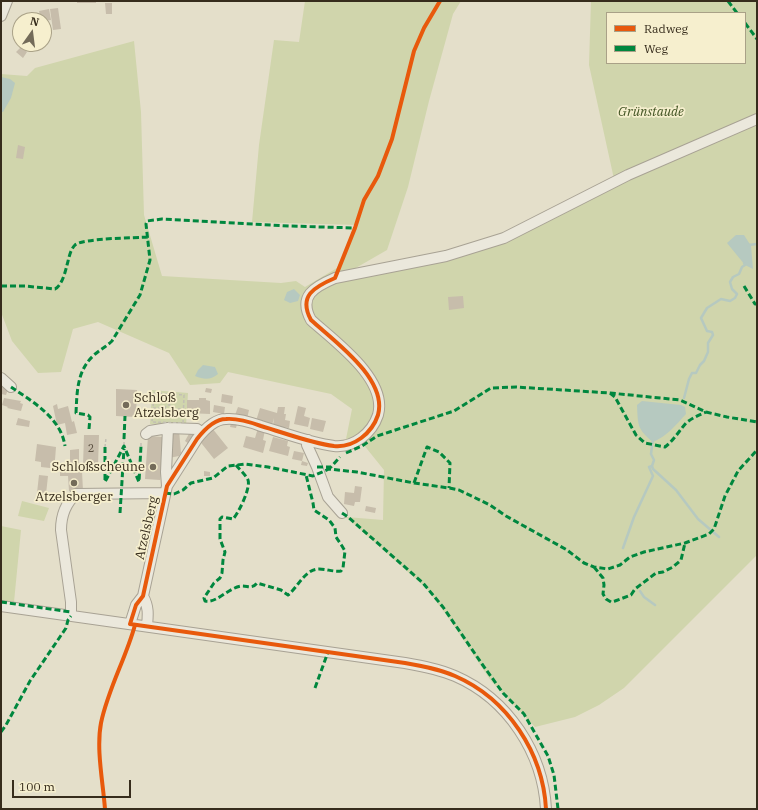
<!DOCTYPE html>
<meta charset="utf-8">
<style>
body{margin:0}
#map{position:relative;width:758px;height:810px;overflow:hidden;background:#e4dfca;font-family:"IBM Plex Serif",serif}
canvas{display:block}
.frame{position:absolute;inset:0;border:2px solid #362c1c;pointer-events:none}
.legend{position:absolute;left:606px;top:12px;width:140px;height:52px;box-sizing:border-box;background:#f6efce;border:1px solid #a9a187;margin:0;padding:5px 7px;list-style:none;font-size:12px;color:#362c1c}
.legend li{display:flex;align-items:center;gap:8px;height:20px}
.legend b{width:20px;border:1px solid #a9a187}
.north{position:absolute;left:12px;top:12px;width:40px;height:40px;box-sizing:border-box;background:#f6efce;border:1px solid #a9a187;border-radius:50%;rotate:14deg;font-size:11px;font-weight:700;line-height:16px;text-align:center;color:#362c1c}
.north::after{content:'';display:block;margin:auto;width:14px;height:18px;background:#736b59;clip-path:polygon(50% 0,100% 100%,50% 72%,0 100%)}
.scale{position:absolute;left:12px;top:780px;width:119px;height:18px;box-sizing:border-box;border:2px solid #362c1c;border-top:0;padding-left:5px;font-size:12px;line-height:14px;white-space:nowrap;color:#362c1c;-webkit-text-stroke:3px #f6efce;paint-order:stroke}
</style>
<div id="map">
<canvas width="758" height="810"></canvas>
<div class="frame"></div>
<ul class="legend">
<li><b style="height:5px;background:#e8590c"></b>Radweg</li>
<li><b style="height:5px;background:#00873e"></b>Weg</li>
</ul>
<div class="north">N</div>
<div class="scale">100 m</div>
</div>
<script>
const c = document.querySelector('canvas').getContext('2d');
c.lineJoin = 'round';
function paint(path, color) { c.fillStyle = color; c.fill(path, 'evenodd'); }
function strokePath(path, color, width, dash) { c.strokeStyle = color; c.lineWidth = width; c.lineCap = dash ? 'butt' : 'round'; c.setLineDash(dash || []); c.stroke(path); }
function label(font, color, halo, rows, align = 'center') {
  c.font = font + ' "IBM Plex Serif",serif'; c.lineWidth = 3.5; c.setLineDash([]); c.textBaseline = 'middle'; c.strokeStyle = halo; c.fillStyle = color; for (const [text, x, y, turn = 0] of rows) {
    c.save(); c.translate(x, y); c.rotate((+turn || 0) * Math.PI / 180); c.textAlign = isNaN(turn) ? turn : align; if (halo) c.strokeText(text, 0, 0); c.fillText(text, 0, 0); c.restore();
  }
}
const green = new Path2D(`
 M305 1H461L453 14 429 101 408 187 387 250 354 269 446 256 504 238 614 179 589 65 591 1H757V555L624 688 599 705 575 717 535 727 491 681 450 620 427 589 346 517 383 520 384 470 363 444 344 449 352 409 331 394 228 372 220 383 190 385 169 353 98 322 73 329 61 372 38 373 12 341 1 312V74L27 76 35 68 134 41 141 112 144 215 162 276 281 283 296 281 305 287 337 268 357 225 252 222 259 145 274 40 299 42ZM607 13H745V63H607Z
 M152 390 188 393 186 426 150 424Z
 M22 501 49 508 44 521 18 516Z
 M1 526 21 530 14 602 1 601Z`);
const water = new Path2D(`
 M1 77 10 79 15 83 11 98 3 112H1Z
 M736 235H744L751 246 753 269 745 265 727 243Z
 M294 289 300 295 298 301 290 303 284 300 287 292Z
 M203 365 215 367 218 374C210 380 205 380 195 376L198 370Z
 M642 401 681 405 685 407 686 414C676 425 667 436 653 442 637 429 638 425 637 405Z`);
const stream = new Path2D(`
 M748 245 757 244
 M684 398 689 379 692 373H696L700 365 704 361 708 352V343L713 335 712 332 707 331 701 318 707 308 721 299 730 301 735 298 737 294 732 289 730 282 733 277 739 274 742 267 745 265 744 263
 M652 444 654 438
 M652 446 651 454 654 460 652 466 653 469 676 490 698 519 719 537
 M623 548 634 517 653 476 649 467 652 466
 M640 591 644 597 655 605`);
const building = new Path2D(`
 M77 1H96V3H77Z
 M105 3H112V14H106Z
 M58 8 61 29 53 30 50 9Z
 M49 9 51 20 44 21V20H41L39 11Z
 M21 47 27 52 23 58 16 52Z
 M18 145 25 147 23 159 16 158Z
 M463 296 464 308 449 310 448 297Z
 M2 387 8 389 6 395 1 394Z
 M206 388 212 389 211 393 205 392Z
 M116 389 137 390 136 417 116 416Z
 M222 394 233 396 232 404 221 402Z
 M4 398 21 401 20 403 23 404 21 411 7 408 8 407 2 405Z
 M199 398H206V400L210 401V414L187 413V400H199Z
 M57 404 58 409 68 406 72 422 74 421 77 433 67 435 65 423 57 425 53 406Z
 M214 405 225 407 224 414 213 412Z
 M298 406 306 408 304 416 310 418 308 427 294 424Z
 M238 407 249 410 247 419 235 415Z
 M278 407H285L284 414H286L285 420 290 421 289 428 273 426 274 418 272 425 256 421 260 408 277 413Z
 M18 418 30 421 29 427 16 425Z
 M312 418 326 421 323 432 310 429Z
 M231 423 237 424 236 428 230 427Z
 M212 428 228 448 214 459 198 439Z
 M258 428 265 430 263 440 266 441 263 453 243 447 246 436 255 438Z
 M179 430 181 453 179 456 169 458V431Z
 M190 432 195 435 189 444 185 441Z
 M84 435H99L98 466H83Z
 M148 436 163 437 164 455H162L160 480 145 479Z
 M273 437 288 441 287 446 290 447 288 456 269 451Z
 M37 444 56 447 55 460 50 463V468L41 467V462L35 461Z
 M79 449V471H82L83 491H69L68 476H60V464H70V450Z
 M294 451 304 453 302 461 292 459Z
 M302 461 308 463 307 466 301 465Z
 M204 471 210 472V476H204Z
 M39 475 48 476 46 494 37 493Z
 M355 486 362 487 360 502H355L354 506 344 504 345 492 354 493Z
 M366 506 376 508 375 513 365 511Z`);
const path = new Path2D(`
 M154 393 184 395 183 423 152 422Z
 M137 395 151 396 154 395
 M165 409a4 4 0 1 1 8 0a4 4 0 1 1-8 0Z
 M169 405 170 394
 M153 408H165
 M173 409H184
 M124 445V439
 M141 446V441
 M105 447 106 438`);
const minor = new Path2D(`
 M1 16 7 1
 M1 378 11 387
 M146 434 150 431 168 428 197 429 202 433
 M308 440 307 445 317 467 328 497 342 513
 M167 486 166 472 168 428
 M143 596C149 607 148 615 147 626
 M1 606 405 663C422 666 439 669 455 676 508 699 543 753 546 809
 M71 616V602L61 530C61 516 66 503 76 494L165 493
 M130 624 136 605 143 596 167 486 197 439C204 430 214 419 226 419 238 418 250 422 261 426 285 433 310 443 334 446 354 448 372 433 378 415 388 379 334 341 311 320 298 296 314 287 335 278L446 256 504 238 628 175 757 119`);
const quiet = new Path2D(`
 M728 1 737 13
 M745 23 757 39
 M1 286H25L55 289C62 285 65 273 67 265 69 258 70 250 75 245 83 238 135 238 148 237
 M744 286 755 304H757
 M11 387C33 402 61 418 65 446
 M610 393 615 397 636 435 645 443 665 447C674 440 679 431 686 423 692 418 699 415 706 412
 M89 429 90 417 88 415 76 413C77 392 77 371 93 356 99 350 106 347 112 341L140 295 150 260 146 224 147 221 162 219 289 226 355 228
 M124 439 125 416
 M105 447V482L124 446 139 482 141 446
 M346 453 362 446 377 436 454 411 491 388 516 387 610 393 680 400 706 412 727 417 757 422
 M236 465C240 470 246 475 248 480 251 488 238 514 233 519L222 517 220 519V539L225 552 223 560 222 573 220 578 214 583 204 598 205 601C216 604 229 587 242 586 249 586 252 589 257 583L281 590 288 595C298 587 305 569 319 569 327 569 333 572 341 571L343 568 345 551 342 546 336 537 335 528 329 520 314 510 313 503 306 475
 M317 467H331L340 457
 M414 483 427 447 439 452 450 463 449 488
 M165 493 174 494 183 490 191 483 213 478 228 466 245 464 268 467 313 476 329 469 357 472 414 483 449 488 459 490 490 505 506 516 567 550 584 563 594 567 608 569 620 565 630 557 644 552 685 543 709 534 714 529 725 496 738 471 757 450
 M120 513 124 449
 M342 513 348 517 423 583 443 607 482 664 503 693 524 714 548 756 554 775 558 809
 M594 567 603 578 604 585 603 594 606 599 611 602 615 601 631 595 635 589 656 573 663 572 673 567 681 560 685 543
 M1 602 71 612
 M315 688 328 652
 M1 732 6 725 30 681 66 628 68 620 71 616`);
const cycleway = new Path2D(`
 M440 1 424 28 414 51 392 139 378 176 364 200 355 228 335 278C314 287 298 296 311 320 334 341 388 379 378 415 372 433 354 448 334 446 310 443 285 433 261 426 250 422 238 418 226 419 214 419 204 430 197 439L167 486 143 596 136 605 130 624 405 663C422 666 439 669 455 676 508 699 543 753 546 809
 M105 809C103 782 96 749 101 723 108 689 126 658 135 625`);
const markers = [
 [126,405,4,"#736b59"],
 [153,467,4,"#736b59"],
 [74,483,4,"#736b59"]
];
const numberNames = [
 ["2",91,449]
];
const parkNames = [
 ["Grünstaude",651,112]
];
const poiNames = [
 ["Schloß",134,398],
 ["Atzelsberg",134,413],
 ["Schloßscheune",145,467,"right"],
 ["Atzelsberger",74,497,"center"]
];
const streetNames = [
 ["Atzelsberg",147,528,-77]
];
paint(green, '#d0d5ac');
paint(water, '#b6c9c0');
strokePath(stream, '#b6c9c0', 2.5);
paint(building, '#c7bdab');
strokePath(minor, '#a8a294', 12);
strokePath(path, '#c3bfb3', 1.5, [3, 2]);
strokePath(minor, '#ebe8dc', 10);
strokePath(quiet, '#00873e', 3, [6, 3]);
strokePath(cycleway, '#e8590c', 4);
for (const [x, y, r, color] of markers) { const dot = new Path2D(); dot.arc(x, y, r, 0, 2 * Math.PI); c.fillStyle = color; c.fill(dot); strokePath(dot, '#f6efce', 1.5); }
label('11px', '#5a5040', null, numberNames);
label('italic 13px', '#415322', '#f6efce', parkNames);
label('13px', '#362c1c', '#f6efce', poiNames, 'left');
label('13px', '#362c1c', '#f6efce', streetNames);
</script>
